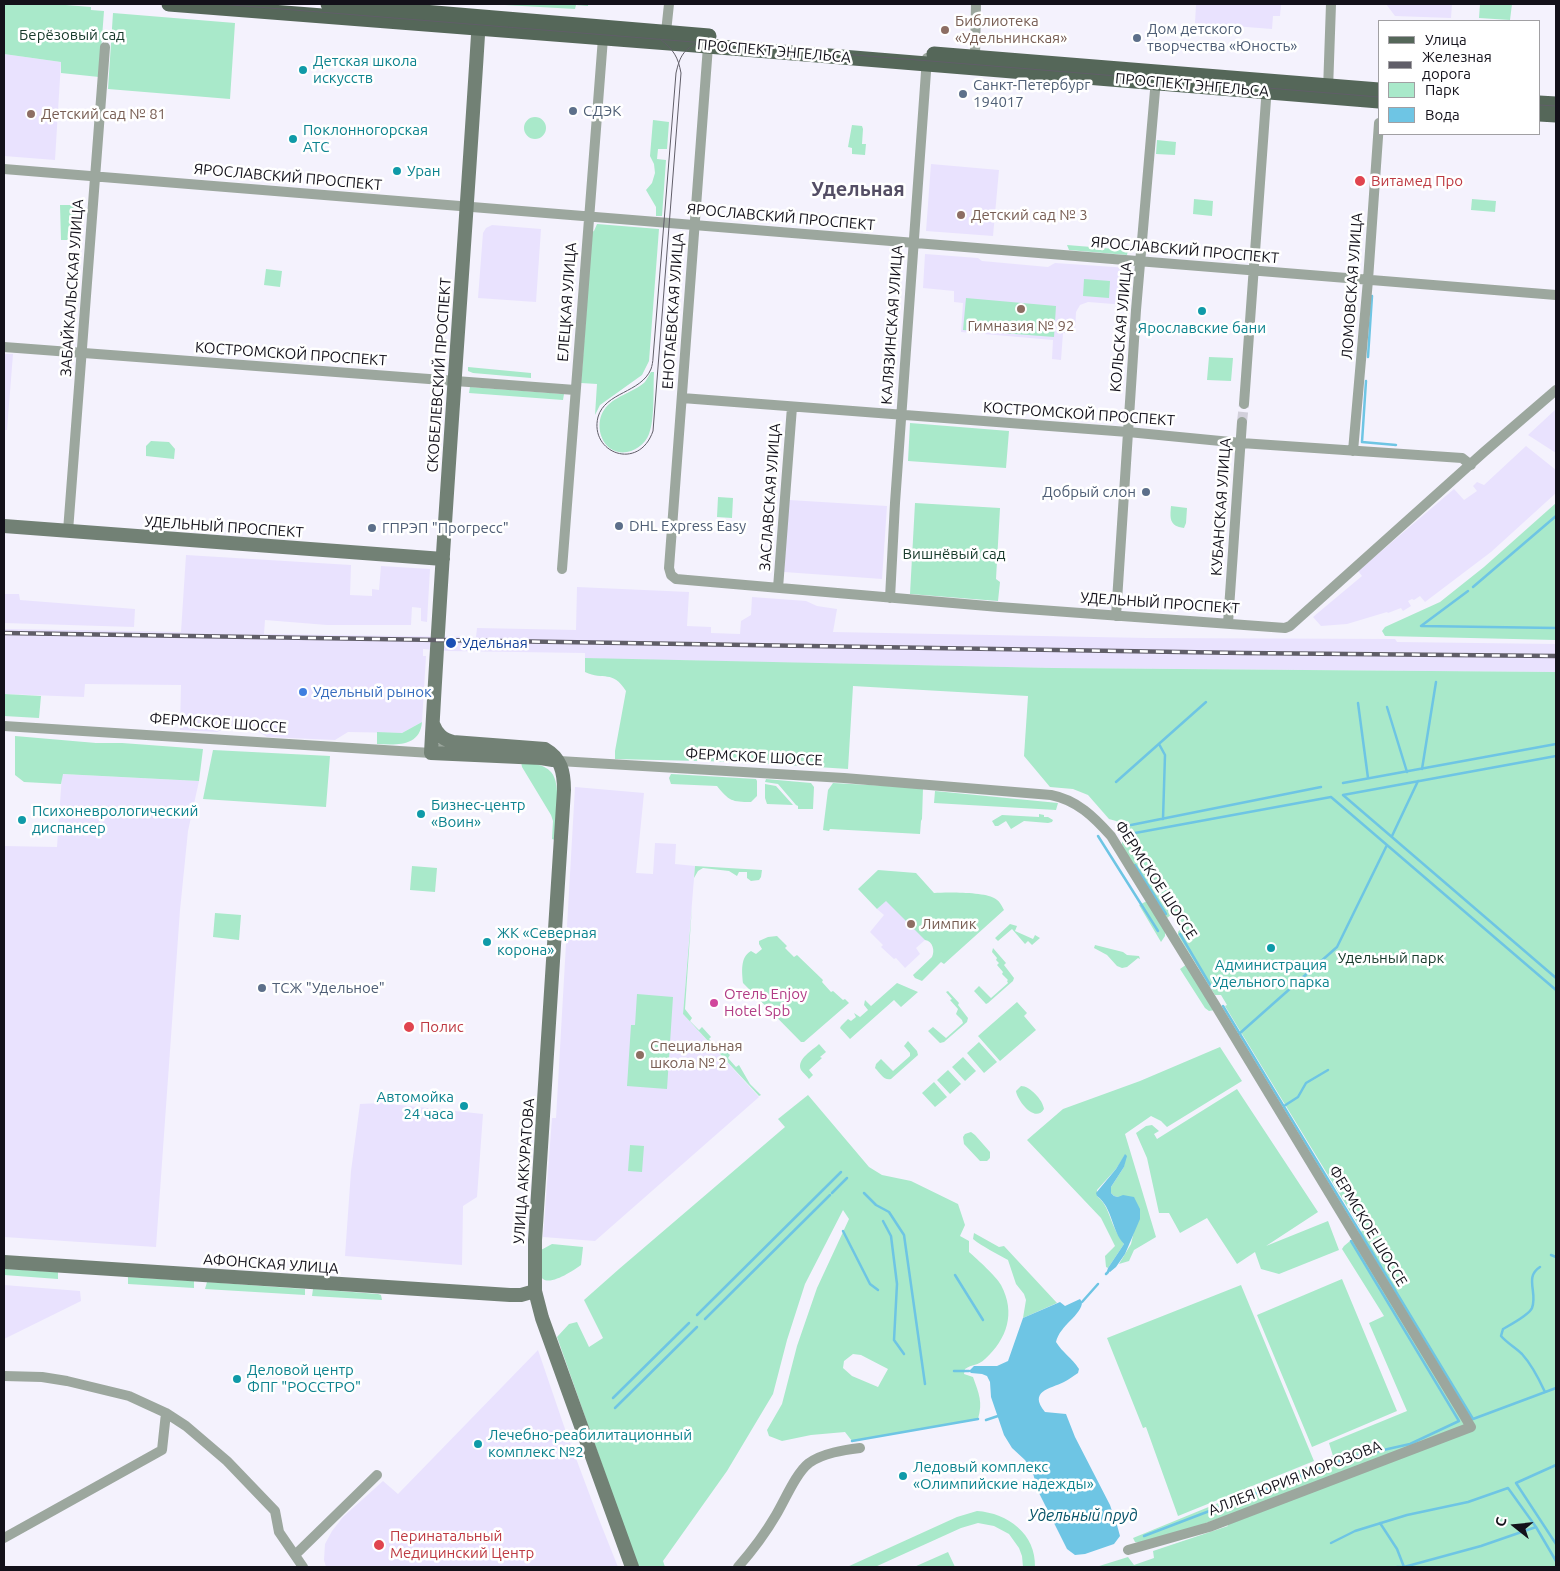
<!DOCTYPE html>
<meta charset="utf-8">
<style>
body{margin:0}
#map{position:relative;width:1560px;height:1571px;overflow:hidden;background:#f4f2fd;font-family:Ubuntu,sans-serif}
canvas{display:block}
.frame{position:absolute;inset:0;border:5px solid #13111a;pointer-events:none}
.legend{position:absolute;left:1378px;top:20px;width:162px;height:115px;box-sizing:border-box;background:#fff;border:1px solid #a1a0a3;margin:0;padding:6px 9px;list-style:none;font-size:15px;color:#13111a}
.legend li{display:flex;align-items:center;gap:10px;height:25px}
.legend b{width:25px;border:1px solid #a1a0a3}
.north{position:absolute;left:1490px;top:1501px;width:50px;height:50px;-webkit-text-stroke:4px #fff;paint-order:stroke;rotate:286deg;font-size:14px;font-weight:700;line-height:20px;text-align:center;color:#13111a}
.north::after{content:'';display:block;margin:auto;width:18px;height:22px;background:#13111a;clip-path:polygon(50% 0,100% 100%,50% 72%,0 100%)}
</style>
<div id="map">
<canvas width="1560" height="1571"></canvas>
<div class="frame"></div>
<ul class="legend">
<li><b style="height:6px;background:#556759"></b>Улица</li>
<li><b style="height:6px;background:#605e68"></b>Железная дорога</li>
<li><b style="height:14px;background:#a9e9ca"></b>Парк</li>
<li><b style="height:14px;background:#6ec5e4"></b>Вода</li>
</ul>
<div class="north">С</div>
</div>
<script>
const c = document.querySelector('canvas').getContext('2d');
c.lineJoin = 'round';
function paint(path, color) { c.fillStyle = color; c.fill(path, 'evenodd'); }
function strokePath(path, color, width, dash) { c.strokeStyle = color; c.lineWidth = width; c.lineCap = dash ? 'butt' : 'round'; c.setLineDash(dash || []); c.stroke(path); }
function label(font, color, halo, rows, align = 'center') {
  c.font = font + ' Ubuntu,sans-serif'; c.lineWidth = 5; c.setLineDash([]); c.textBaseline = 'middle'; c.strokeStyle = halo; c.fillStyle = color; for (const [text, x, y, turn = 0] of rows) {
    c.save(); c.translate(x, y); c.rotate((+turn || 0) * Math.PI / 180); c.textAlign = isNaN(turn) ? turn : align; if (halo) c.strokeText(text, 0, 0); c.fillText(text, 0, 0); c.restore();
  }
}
const built = new Path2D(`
 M1179 4H1281L1280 16H1273L1272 29 1195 23 1196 5Z
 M1386 4H1452L1451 18 1395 16Z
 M4 54 61 62 55 160 4 156Z
 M931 164 999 170 993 236 926 231Z
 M492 225 541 229 536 302 478 298 483 233 486 228Z
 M925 254 978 258 982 261 1048 267 1055 263 1129 268 1126 305 1088 302 1080 305 1076 312 1075 334 1063 333 1061 360 1052 359 1053 340 961 332 963 303 954 302V291L923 288Z
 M4 354H13L7 430H4Z
 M1556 409V453L1528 435Z
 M1526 446 1556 470V493L1491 552 1425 602 1420 596 1414 600 1412 599 1408 601 1411 606 1403 611 1401 608 1388 613 1387 612 1347 624 1321 626 1313 617 1362 576 1358 571 1454 489 1464 500 1477 491 1473 486 1477 482 1484 485Z
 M789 500 887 506 882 579 784 572Z
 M186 555 351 565 350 595 372 596V589L379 590 381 566 430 569 427 622 421 621V608L412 607 411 625H327L265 620 264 634 476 637 477 628 576 630 577 587 689 592 687 626 711 627V633L740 634 741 621 751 615 752 597 806 601 817 606 837 609 833 632 1147 638 1395 639 1397 642 1556 644V672L1054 668 605 659 585 658V653L448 651 423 649V656H426L422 722 402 733 348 732 335 740 267 737 254 729H224L217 732 180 730 181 685 85 684 84 697 4 694V629L181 632Z
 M4 594H19L20 600 135 609 134 627 4 623Z
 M62 774 199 781 188 831 180 910 156 1247 4 1237V846L57 847Z
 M575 787 644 793 636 873 653 874 655 843 676 844 675 864 695 866 683 1014 759 1097 595 1241 543 1237 552 1118H556Z
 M886 872 928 940H925L916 948 920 954 905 968 896 958 894 959 881 947 883 945 870 932 884 915 877 909 883 903Z
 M381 1103 483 1114 477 1197 463 1206 462 1265 345 1256 351 1171 360 1104Z
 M4 1285 80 1291 81 1301 4 1339Z
 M538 1350 565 1429 598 1517 618 1567H326L324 1560 325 1544 332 1531 343 1517 383 1481 398 1494Z`);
const green = new Path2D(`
 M4 4H53L91 7V10L104 11 99 77 61 73V62L4 54Z
 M487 4H588V6L576 5 575 9Z
 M1480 4H1512L1510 20 1479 18Z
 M113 13 235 23 230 99 108 89Z
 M524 128a11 11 0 1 1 22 0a11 11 0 1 1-22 0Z
 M653 120 669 122 667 149H658L657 159 666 160 662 216H656V207L646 190 652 183 655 173 654 164 650 156Z
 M852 125 862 126 863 129 862 144H866L865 155 852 154V148L848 147Z
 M1157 140 1176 142 1175 155 1156 154Z
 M1194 199 1213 201 1212 216 1193 214Z
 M1472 199 1496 201 1495 212 1471 210Z
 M60 205H76V240H61Z
 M597 224 659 229 649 361 642 375 600 405 595 415 597 384 581 383 592 232 594 231Z
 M1067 245 1128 250 1127 255 1069 250Z
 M266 269 282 271 280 287 264 285Z
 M1084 279 1110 281 1109 298 1083 296Z
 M966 298 1056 306 1054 337 963 330Z
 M1209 357 1233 358 1231 381 1207 380Z
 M468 367 531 373V378L473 373 468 371Z
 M651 372H654C653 389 655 419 649 434 644 448 625 458 611 449 599 441 596 422 604 410 613 396 633 393 645 382 647 379 649 375 651 372Z
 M470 387 564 394 563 400 469 393Z
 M910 423 1009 431 1006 468 908 461Z
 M151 441 169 442 175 449 174 459 146 456V446Z
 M718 497 733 498 732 518 717 517Z
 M915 503 1000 508 996 579 1000 582 998 601 910 594Z
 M1556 503V640L1385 636 1382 631 1385 627 1440 602 1484 567Z
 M1171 506 1187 508 1186 523 1184 528C1169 526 1170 518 1171 506Z
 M585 658 1054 668 1556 672V1567H1096L1128 1557 1134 1565 1154 1558 1153 1551 1228 1526 1225 1516C1205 1523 1154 1545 1135 1542L1133 1538 1333 1456 1329 1443 1407 1411 1369 1323 1384 1316 1342 1249 1344 1246 1362 1231 1225 1006 1227 1005 1221 995H1215L1178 935V932L1181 928 1172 914 1167 918 1122 846V842L1125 838 1134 833 1116 821 1109 819 1088 795 1073 789 1050 787 1024 756 1028 696 853 686 848 769 741 762 615 759V751L626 691C612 669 604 681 585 672Z
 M4 694 41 696 39 718 4 716Z
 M422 722C420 747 396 745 377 744V732L402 733Z
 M15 736 96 743H122L203 749 199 781 63 774 61 784 24 782 15 775Z
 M213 750 330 756 326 807 203 799Z
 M521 762C531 763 544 764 551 772 562 784 556 824 555 840L552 839 553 821 551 815 522 767Z
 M671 774 756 779 757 781V796L751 802C732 802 729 801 717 786L671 784 669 778Z
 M766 779 811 783 814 787 813 809H798V806L796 805 778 784 765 782Z
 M833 783 923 788 922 819 921 821 920 834 830 829 829 831 823 830 828 790Z
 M765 784 776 786 793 805 767 804 765 798Z
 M935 791 1058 803 1056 810 934 803Z
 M1039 814 1044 815V817H1048L1053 820 1052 822 1048 823 1024 821 1011 829 1006 821 998 826H995L992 821 1002 815 1039 817Z
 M412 866 437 868 435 892 410 890Z
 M695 866 762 870 761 877 759 880 751 881 747 878V872H739L737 876 729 871 703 868 698 871 694 878Z
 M878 870 916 873 934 893C947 892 984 892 994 898 999 900 1002 906 1004 910L944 964 941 962 922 981 915 978 913 975 932 957C935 951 933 941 925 940L886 901 877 909 858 889Z
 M1147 901 1165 931V936L1161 942 1139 905Z
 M692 906 685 1009 692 1018 690 1021 699 1030 702 1027 711 1037 709 1039 718 1048 721 1046 730 1055 728 1058 736 1067 739 1065 750 1084 761 1095 759 1096 683 1014Z
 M215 913 241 915 239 940 213 937Z
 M1010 924 1017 926 1015 931 1033 939 1035 935 1040 938 1032 945 1028 941 1025 944 1012 929 998 941 995 938Z
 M777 936 787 946 785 948 794 957 797 955 823 980 822 982 831 992 833 991 843 1000 845 999 849 1003 804 1042H801L743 983C742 972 740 957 751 951L756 954 762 949 759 944V941L768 937Z
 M1095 945 1123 952 1127 955 1139 956 1140 959 1138 958 1127 967 1122 968 1117 966 1107 955 1094 948Z
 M993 948 1006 963 1004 965 1014 978 1013 981 988 1003 986 1004 974 991 979 986 991 998 1008 983 1007 981 1008 980 1002 974 1003 972 997 965 999 963 996 960 997 958 992 952Z
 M1187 964 1215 1010 1209 1011 1205 1008 1180 969Z
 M897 983 918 992 901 1007 894 1000 850 1039 840 1028 841 1026 848 1019 851 1021 856 1017 854 1013 860 1017 868 1010 864 1005 865 1000 871 1006Z
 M948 991 959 1003 958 1005 968 1018 967 1022 944 1042 940 1043 928 1031 933 1027 946 1038 963 1023 962 1020 956 1014 958 1009 950 1000 952 999 946 992Z
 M637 994 673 997 667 1089 627 1086 631 1025H635Z
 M1017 1002 1027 1013 1024 1016 1036 1030 1000 1061 978 1036Z
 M908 1041 917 1051 918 1055 891 1079C884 1081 880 1073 875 1068L876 1064 881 1059 893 1071 910 1056V1053L904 1046Z
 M979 1042 997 1062 984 1073 967 1053Z
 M819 1044 826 1052 820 1057 822 1058 809 1070 813 1075 809 1079C807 1076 803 1073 801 1070 796 1059 813 1050 819 1044Z
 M1220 1047 1242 1081 1167 1127 1161 1121 1151 1116 1125 1134 1156 1237 1134 1250 1129 1261 1119 1264 1131 1244 1134 1231 1118 1197 1114 1196 1111 1193V1187L1124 1167 1125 1155 1116 1169 1097 1190V1196C1108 1205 1109 1217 1115 1229 1117 1234 1121 1239 1124 1244L1108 1268 1106 1267 1105 1256 1115 1246 1101 1218 1027 1140 1063 1109 1140 1081Z
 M963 1057 976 1071 965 1081 952 1067Z
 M948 1070 961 1084 950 1094 937 1080Z
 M934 1082 947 1097 935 1107 922 1093Z
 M1021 1086C1030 1086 1043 1100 1044 1109 1035 1124 1017 1100 1016 1091Z
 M1237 1089 1318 1212 1266 1246 1328 1221 1339 1250 1279 1274 1261 1269 1255 1252 1237 1264 1207 1218 1180 1233 1169 1213H1159L1147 1158 1136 1133 1146 1126 1152 1125 1159 1131 1154 1134 1157 1139Z
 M808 1095 869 1167 882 1175 911 1181 958 1204 965 1225 960 1236 969 1241V1252C978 1260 996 1276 1001 1285 1016 1313 1007 1339 985 1359 978 1366 972 1364 965 1369L964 1374 973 1377C979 1394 983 1402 978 1419L852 1441 845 1432 811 1435 782 1441 769 1436 767 1430 782 1404 797 1346 817 1288 849 1219 843 1210 805 1284 787 1340 773 1394 727 1471 663 1561 665 1567H638L557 1337 569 1324 577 1322 589 1347 603 1338 584 1300 619 1269 785 1127 778 1119ZM853 1354 861 1355 888 1369 878 1387 852 1376 843 1368 844 1361Z
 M971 1132 975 1135 990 1152V1158L987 1161H980L964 1144 963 1137 965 1134Z
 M630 1145 644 1146 642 1172 628 1171Z
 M974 1233 999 1247 1004 1246 1057 1303 1023 1318 1026 1300 1024 1294 1016 1284 1008 1260C996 1253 983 1247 973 1239Z
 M552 1244 583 1247 581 1265C574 1270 544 1291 540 1274 538 1267 540 1257 541 1250Z
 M4 1269 58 1272V1279L4 1275Z
 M128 1277 194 1281V1288L128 1284Z
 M1342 1279 1397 1411 1312 1447 1257 1315Z
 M207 1282 305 1289V1295L205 1289Z
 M1241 1285 1314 1461 1178 1516 1146 1427 1143 1428 1107 1338Z
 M313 1289 378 1294 381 1295 382 1300 312 1296Z
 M977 1511C1008 1513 1036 1534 1035 1567H1023L1022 1556 1019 1548 1009 1534 994 1526 978 1523 961 1528 875 1567H847L957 1517Z
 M948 1552 955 1567H914Z`);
const water = new Path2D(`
 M1125 1154 1127 1156 1124 1167 1111 1187V1193L1114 1196 1118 1197 1123 1195 1134 1197 1140 1209V1219L1125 1254 1116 1267 1110 1272 1107 1271 1108 1268 1124 1244C1111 1230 1113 1208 1097 1196L1096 1193 1116 1169Z
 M1080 1299 1082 1302C1082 1315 1060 1325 1056 1342 1062 1352 1072 1358 1079 1369L1078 1373C1073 1376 1068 1380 1064 1382 1050 1389 1028 1391 1045 1412L1066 1414 1075 1437 1110 1505 1113 1514V1520L1117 1525 1120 1536 1114 1544 1085 1554 1075 1555 1067 1549 1037 1489 1033 1473 1025 1460 1012 1448 1004 1435 991 1397 990 1382 987 1376 982 1374 971 1373 969 1371 974 1366H997L1008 1361 1023 1318 1060 1302 1065 1306Z`);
const stream = new Path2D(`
 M1368 357 1372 296
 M1366 381 1362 442 1396 445
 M1473 587 1556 516
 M1468 591 1421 626 1556 628
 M1358 703 1368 778
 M1387 707 1407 772
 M1159 744 1165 755 1163 819
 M1556 756 1343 795 1556 978
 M1422 769 1436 682
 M1116 782 1206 702
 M1343 783 1556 744
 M1131 825 1321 787
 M1135 833 1331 797 1556 990
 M1098 836 1158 931
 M1392 836 1418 781
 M1135 865 1166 914
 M1180 934 1212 988
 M1223 1006 1473 1419 1556 1388
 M1239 1034 1337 947 1387 845
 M1284 1106 1298 1097 1306 1083 1328 1070
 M832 1193 847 1178
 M864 1193 876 1205 889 1212 904 1235 925 1384
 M883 1221 891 1236 897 1284 894 1340 904 1354
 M843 1231 870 1284 878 1290
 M1551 1255 1556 1257
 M1540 1267C1524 1277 1538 1293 1532 1308 1529 1315 1510 1325 1503 1329L1501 1336C1507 1343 1516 1348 1522 1354 1532 1365 1539 1379 1545 1392
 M1106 1274 1108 1272
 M955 1275 983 1320
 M1082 1302 1098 1284
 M697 1315 841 1172
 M705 1319 830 1195
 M954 1371H969
 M613 1398 689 1323
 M615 1408 697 1327
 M986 1420 998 1416
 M852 1441 978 1419
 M1556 1465 1516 1483 1556 1544
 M1380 1523 1397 1549 1404 1567
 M1144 1536 1348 1458 1410 1444 1459 1421 1351 1241
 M1331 1543 1355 1531 1407 1515 1468 1502 1508 1488 1536 1527 1556 1561
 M1397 1567H1404L1481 1546 1536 1527`);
const streetTunnel = new Path2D(`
 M1242 422 1244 404`);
const street = new Path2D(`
 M666 32 669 4
 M708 46 669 568 671 575 676 579 999 607 1285 628 1290 626 1484 452 1556 390
 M975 57 976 4
 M1328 90 1331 4
 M4 169 1556 295
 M4 347 575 390
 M682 398 1128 432 1241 443 1462 458 1471 465
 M1244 404 1267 86
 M1353 451 1368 280 1379 123
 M68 531 105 47
 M562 569 603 38
 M778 588 792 407
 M890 598 895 503 927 58
 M1116 616 1136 310 1156 79
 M1228 623 1242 422
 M4 726 431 753 453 742
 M559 761 844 778 1051 795C1077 800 1094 817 1111 836L1214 1003 1471 1427 1209 1527 1128 1550
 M4 1376 42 1377 67 1381 129 1396 166 1413 186 1426 227 1461 275 1511 279 1532 303 1567
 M4 1538 162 1450 166 1413
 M295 1555 377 1475
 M738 1567C752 1551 765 1534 776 1515 785 1500 796 1473 809 1463 823 1453 844 1450 860 1448`);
const secondary = new Path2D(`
 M479 19C464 263 444 508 431 753L541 758 553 760
 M4 526 443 559
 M433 724C437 734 442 739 453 742L545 749C561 758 564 772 564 790L535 1240V1291L542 1318 632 1567
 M4 1262 510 1295H521L535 1291`);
const primary = new Path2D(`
 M169 4 695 45 1379 101
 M328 4 709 36
 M934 54 1379 90
 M1539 103 1556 104
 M1539 114 1556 115`);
const tram = new Path2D(`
 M219 4 1379 97
 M660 39C674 50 678 57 681 73L653 431C639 472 589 453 598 417 605 392 641 393 651 369 652 366 653 361 653 358L676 73C680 56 683 50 699 42
 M1539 105 1556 106`);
const rail = new Path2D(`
 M4 633 1243 653 1556 656`);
const markers = [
 [945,30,5,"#8d6e63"],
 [1137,38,5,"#5c6f8a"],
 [303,70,5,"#0f9aa8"],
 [963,94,5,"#5c6f8a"],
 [573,111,5,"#5c6f8a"],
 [31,114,5,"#8d6e63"],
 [293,139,5,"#0f9aa8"],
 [397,171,5,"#0f9aa8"],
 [1360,181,6,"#e0444e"],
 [961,215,5,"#8d6e63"],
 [1021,309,5,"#8d6e63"],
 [1202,311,5,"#0f9aa8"],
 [1146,492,5,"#5c6f8a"],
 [619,526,5,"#5c6f8a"],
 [372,528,5,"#5c6f8a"],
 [451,643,6,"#1a4fb4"],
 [303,692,5,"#3f7fe0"],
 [421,814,5,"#0f9aa8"],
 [22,820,5,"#0f9aa8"],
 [911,924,5,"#8d6e63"],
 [487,942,5,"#0f9aa8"],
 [1271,948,5,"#0f9aa8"],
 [262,988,5,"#5c6f8a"],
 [714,1003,5,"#d1479c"],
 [409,1027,6,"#e0444e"],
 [640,1055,5,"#8d6e63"],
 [464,1106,5,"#0f9aa8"],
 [237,1379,5,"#0f9aa8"],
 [478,1444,5,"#0f9aa8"],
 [903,1476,5,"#0f9aa8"],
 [379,1545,6,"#e0444e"]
];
const educationNames = [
 ["Библиотека",955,21],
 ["«Удельнинская»",955,38],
 ["Детский сад № 81",41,114],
 ["Детский сад № 3",971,215],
 ["Гимназия № 92",1021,326,"center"],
 ["Лимпик",921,924],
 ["Специальная",650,1046],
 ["школа № 2",650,1063]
];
const serviceNames = [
 ["Дом детского",1147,29],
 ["творчества «Юность»",1147,46],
 ["Санкт-Петербург",973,85],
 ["194017",973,102],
 ["СДЭК",583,111],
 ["Добрый слон",1136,492,"right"],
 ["DHL Express Easy",629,526],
 ["ГПРЭП \"Прогресс\"",382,528],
 ["ТСЖ \"Удельное\"",272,988]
];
const parkNames = [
 ["Берёзовый сад",72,35],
 ["Вишнёвый сад",954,554],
 ["Удельный парк",1391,958]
];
const streetNames = [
 ["ПРОСПЕКТ ЭНГЕЛЬСА",774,51,5],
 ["ПРОСПЕКТ ЭНГЕЛЬСА",1192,85,5],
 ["ЯРОСЛАВСКИЙ ПРОСПЕКТ",288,177,5],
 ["ЯРОСЛАВСКИЙ ПРОСПЕКТ",781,217,5],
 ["ЯРОСЛАВСКИЙ ПРОСПЕКТ",1185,250,5],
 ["ЛОМОВСКАЯ УЛИЦА",1352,286,-86],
 ["ЗАБАЙКАЛЬСКАЯ УЛИЦА",72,288,-86],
 ["ЕЛЕЦКАЯ УЛИЦА",567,302,-86],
 ["ЕНОТАЕВСКАЯ УЛИЦА",673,311,-86],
 ["КАЛЯЗИНСКАЯ УЛИЦА",892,325,-86],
 ["КОЛЬСКАЯ УЛИЦА",1121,327,-85],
 ["КОСТРОМСКОЙ ПРОСПЕКТ",291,354,4],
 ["СКОБЕЛЕВСКИЙ ПРОСПЕКТ",439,375,-86],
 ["КОСТРОМСКОЙ ПРОСПЕКТ",1079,414,4],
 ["ЗАСЛАВСКАЯ УЛИЦА",770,497,-86],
 ["КУБАНСКАЯ УЛИЦА",1221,507,-86],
 ["УДЕЛЬНЫЙ ПРОСПЕКТ",224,527,4],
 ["УДЕЛЬНЫЙ ПРОСПЕКТ",1160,603,4],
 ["ФЕРМСКОЕ ШОССЕ",218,723,4],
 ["ФЕРМСКОЕ ШОССЕ",754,757,3],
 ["ФЕРМСКОЕ ШОССЕ",1156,880,57],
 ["УЛИЦА АККУРАТОВА",524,1171,-86],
 ["ФЕРМСКОЕ ШОССЕ",1368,1226,59],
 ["АФОНСКАЯ УЛИЦА",271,1264,4],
 ["АЛЛЕЯ ЮРИЯ МОРОЗОВА",1295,1478,-21]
];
const cultureNames = [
 ["Детская школа",313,61],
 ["искусств",313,78],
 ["Поклонногорская",303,130],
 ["АТС",303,147],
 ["Уран",407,171],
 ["Ярославские бани",1202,328,"center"],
 ["Бизнес-центр",431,805],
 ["«Воин»",431,822],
 ["Психоневрологический",32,811],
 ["диспансер",32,828],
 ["ЖК «Северная",497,933],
 ["корона»",497,950],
 ["Администрация",1271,965,"center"],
 ["Удельного парка",1271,982,"center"],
 ["Автомойка",454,1097,"right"],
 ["24 часа",454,1114,"right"],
 ["Деловой центр",247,1370],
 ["ФПГ \"РОССТРО\"",247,1387],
 ["Лечебно-реабилитационный",488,1435],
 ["комплекс №2",488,1452],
 ["Ледовый комплекс",913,1467],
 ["«Олимпийские надежды»",913,1484]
];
const healthNames = [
 ["Витамед Про",1371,181],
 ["Полис",420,1027],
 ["Перинатальный",390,1536],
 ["Медицинский Центр",390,1553]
];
const transitNames = [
 ["Удельная",462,643]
];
const shopNames = [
 ["Удельный рынок",313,692]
];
const hotelNames = [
 ["Отель Enjoy",724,994],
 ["Hotel Spb",724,1011]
];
const waterNames = [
 ["Удельный пруд",1083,1516]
];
const districtNames = [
 ["Удельная",858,189]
];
paint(built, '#e9e2fe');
paint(green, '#a9e9ca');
paint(water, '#6ec5e4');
strokePath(stream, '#6ec5e4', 2.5);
strokePath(streetTunnel, '#d2d0db', 10, [10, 5]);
strokePath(street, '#9ca79e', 10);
strokePath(secondary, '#728175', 14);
strokePath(primary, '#556759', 15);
strokePath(tram, '#605e68', 1);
strokePath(rail, '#605e68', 4.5);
strokePath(rail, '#fff', 2.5, [8]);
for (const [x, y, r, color] of markers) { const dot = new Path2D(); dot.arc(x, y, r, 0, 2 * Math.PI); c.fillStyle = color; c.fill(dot); strokePath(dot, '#fff', 2); }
label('15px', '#785e54', '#fff', educationNames, 'left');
label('15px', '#4e5e75', '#fff', serviceNames, 'left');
label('15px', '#173a2b', '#fff', parkNames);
label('15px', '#13111a', '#fff', streetNames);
label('15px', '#0d838f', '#fff', cultureNames, 'left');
label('15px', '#be3a42', '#fff', healthNames, 'left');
label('15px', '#164399', '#fff', transitNames, 'left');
label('15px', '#366cbe', '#fff', shopNames, 'left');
label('15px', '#b23c85', '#fff', hotelNames, 'left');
label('italic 16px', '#045268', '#fff', waterNames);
label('bold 20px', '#544e65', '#fff', districtNames);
</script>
